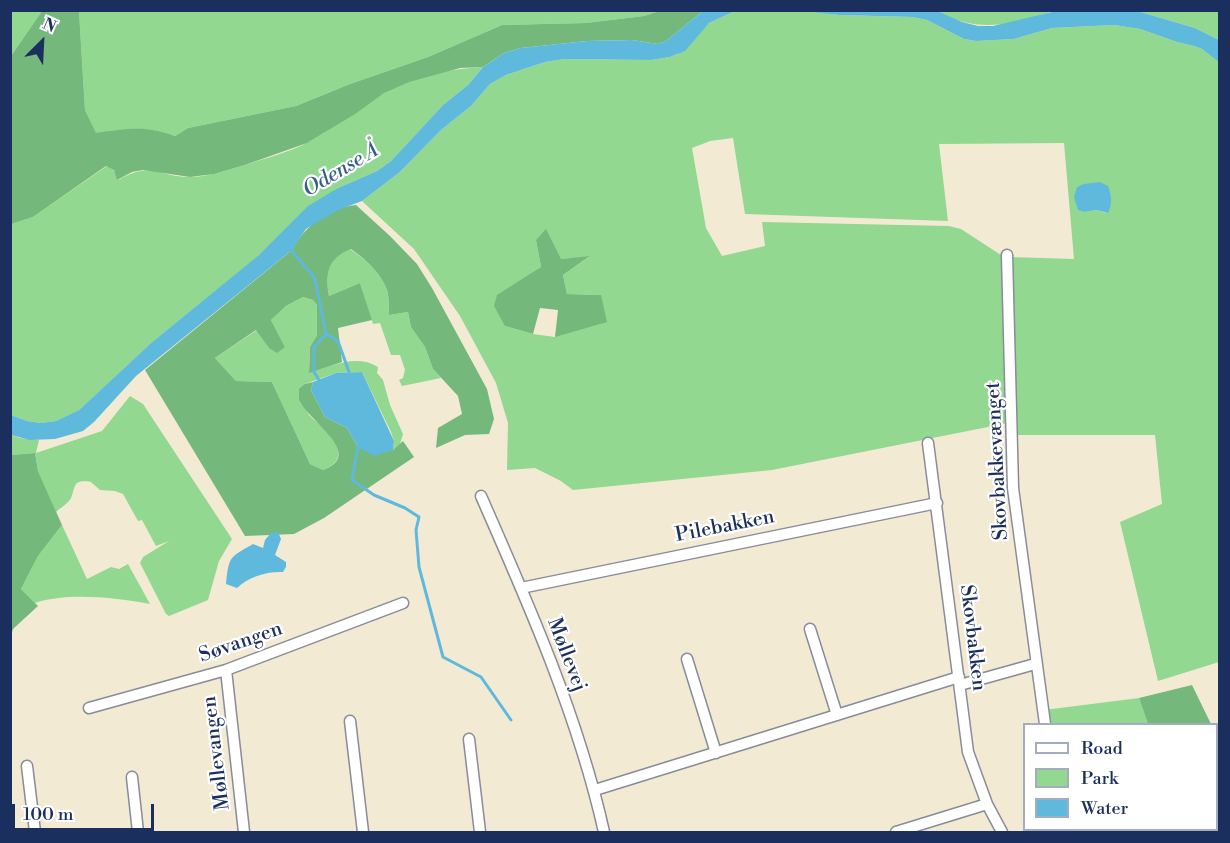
<!DOCTYPE html>
<meta charset="utf-8">
<style>
body{margin:0}
#map{position:relative;width:1230px;height:843px;overflow:hidden;background:#f3ead4;font-family:"Libre Bodoni",serif}
canvas{display:block}
.frame{position:absolute;inset:0;border:12px solid #1b2f5e;pointer-events:none}
.legend{position:absolute;left:1023px;top:723px;width:195px;height:108px;box-sizing:border-box;background:#fff;border:2px solid #a4acbf;margin:0;padding:8px 10px;list-style:none;font-size:18px;color:#1b2f5e}
.legend li{display:flex;align-items:center;gap:12px;height:30px}
.legend b{width:30px;border:2px solid #a4acbf}
.north{position:absolute;left:12px;top:12px;width:60px;height:60px;-webkit-text-stroke:4px #fff;paint-order:stroke;rotate:24deg;font-size:16px;font-weight:700;line-height:24px;text-align:center;color:#1b2f5e}
.north::after{content:'';display:block;margin:auto;width:21px;height:27px;background:#1b2f5e;clip-path:polygon(50% 0,100% 100%,50% 72%,0 100%)}
.scale{position:absolute;left:12px;top:804px;width:142px;height:27px;box-sizing:border-box;border:3px solid #1b2f5e;border-top:0;padding-left:8px;font-size:18px;line-height:21px;white-space:nowrap;color:#1b2f5e;-webkit-text-stroke:4px #fff;paint-order:stroke}
</style>
<div id="map">
<canvas width="1230" height="843"></canvas>
<div class="frame"></div>
<ul class="legend">
<li><b style="height:8px;background:#fff"></b>Road</li>
<li><b style="height:16px;background:#92d891"></b>Park</li>
<li><b style="height:16px;background:#5fb9dd"></b>Water</li>
</ul>
<div class="north">N</div>
<div class="scale">100 m</div>
</div>
<script>
const c = document.querySelector('canvas').getContext('2d');
c.lineJoin = 'round';
function paint(path, color) { c.fillStyle = color; c.fill(path, 'evenodd'); }
function strokePath(path, color, width, dash) { c.strokeStyle = color; c.lineWidth = width; c.lineCap = dash ? 'butt' : 'round'; c.setLineDash(dash || []); c.stroke(path); }
function label(font, color, halo, rows, align = 'center') {
  c.font = font + ' "Libre Bodoni",serif'; c.lineWidth = 4.5; c.setLineDash([]); c.textBaseline = 'middle'; c.strokeStyle = halo; c.fillStyle = color; for (const [text, x, y, turn = 0] of rows) {
    c.save(); c.translate(x, y); c.rotate((+turn || 0) * Math.PI / 180); c.textAlign = isNaN(turn) ? turn : align; if (halo) c.strokeText(text, 0, 0); c.fillText(text, 0, 0); c.restore();
  }
}
const green = new Path2D(`
 M805 10 839 15 912 17 927 20 964 39 976 41 1014 39 1052 28 1114 25 1140 29 1177 42 1194 46 1202 49 1220 62 1219 662 1158 681 1120 522 1162 504 1155 435H1017L1010 257 1074 259 1064 143 939 144 948 221 745 214 733 138 710 141 692 148 706 228 722 256 765 246 762 222 949 226 961 229 1004 257 1008 423 772 470 573 490 561 481 535 468 507 470 508 423 496 383 460 316 414 249 362 201 400 172 441 130 471 106 490 84 506 75 545 62 565 59 651 60 670 57 678 54 709 23 735 11ZM1092 184H1097L1106 213 1096 210 1085 212 1077 187ZM536 240 561 259 589 257 563 275 567 294 601 295 555 337 533 334 505 326 520 282 541 267Z
 M11 11H42L11 56Z
 M79 11H659L644 16 586 23 502 25 428 57 350 84 296 106 188 128 175 136C143 125 129 129 96 134L85 110Z
 M937 11H1056C1048 12 1041 15 1033 17 999 28 968 29 937 11Z
 M1137 11H1219V40L1195 28Z
 M483 67 468 85 443 105 391 161 377 171 338 188 251 262 151 343 79 410 56 421 41 423 27 421 11 415 10 224 33 217 107 166 114 170 118 180C154 160 159 178 192 177 210 176 228 170 245 165 266 158 291 152 310 141 335 127 358 109 382 94 411 76 449 69 483 67Z
 M350 249C364 258 381 273 387 290 389 297 389 307 389 315L408 312 411 327 425 347 433 369 441 378 402 386 399 380 403 378 405 370 400 355H391L380 323 373 324 360 283 329 296C325 273 328 258 350 249Z
 M303 297 313 300 317 305V335L310 347 309 372C332 367 355 353 378 367L377 373 383 380 390 405 403 434 400 444 393 450 394 441 391 432 362 372 336 373 305 384C306 392 305 405 308 413 311 419 321 424 326 430 340 446 346 461 323 470L310 464 272 382 236 381 215 358 257 330 269 348 285 347 271 320 286 306Z
 M130 396 143 404 232 539 219 561 208 600 169 616 166 614 140 563 143 557 169 541 156 546 142 520 138 521 123 494 115 491 100 490 91 482C72 479 76 487 71 498 69 503 60 508 56 512L38 471 35 453 11 455V435L20 438 39 440 36 453 102 431Z
 M62 525 87 579 111 567 119 569 128 564 150 604C116 598 69 592 35 603L21 589 38 556Z
 M1139 698 1148 724H1046L1044 710Z`);
const forest = new Path2D(`
 M42 11H79L85 110 96 133C128 129 143 125 175 136L188 128 296 106 350 84 428 57 502 25 586 23 644 16 659 11H703L666 41 658 44 632 40 587 41 521 48 504 53 483 67 460 68 409 82 384 93 355 114 307 143 245 165 214 174 190 177 143 170 132 172 117 180 114 170 106 166 33 217 11 224V56Z
 M356 205 390 236 417 264 432 288 487 389 494 419 489 434 465 435 436 448 438 428 462 414 458 396 433 369 425 347 411 327 408 312 389 315C389 307 389 297 387 290 381 273 364 258 351 249 328 258 325 273 329 296L360 283 372 320 338 328 342 362 309 373 310 347 317 335V305L313 300 303 297 286 306 271 320 285 347 277 353 269 348 256 330 215 358 236 381 272 382 310 464 323 470C367 454 306 420 299 399 299 397 299 391 299 389L305 384 313 382 311 390 325 417 347 428 358 447 393 450 403 441 414 457 324 518 294 534 245 536 145 370 292 250C305 226 328 208 356 205Z
 M546 229 561 259 590 256 563 275 567 294 601 295 607 322 555 337 558 310 540 308 533 334 505 326 494 306 497 295 541 267 536 240Z
 M35 453 38 471 62 525 38 556 21 589 38 606 13 629 11 636V455Z
 M1192 685 1211 724H1148L1139 698Z
 M1217 735 1220 741 1219 832H1183L1182 830H1216Z`);
const water = new Path2D(`
 M703 11H735L709 23 685 51 670 57 651 60 565 59 545 62 506 75 490 84 471 106 441 130 400 172 362 201 338 210 306 229 292 250 136 376 94 422 83 431 55 439 30 440 11 435V415L27 421 41 423 56 421 79 410 151 343 259 255 308 206 338 188 377 171 391 161 443 105 468 85 483 67 504 53 521 48 587 41 632 40 658 44 666 41Z
 M805 11H937L962 22 978 26H993L1056 11H1137L1195 28 1219 40V62L1202 49 1194 46 1177 42 1140 29 1114 25 1052 28 1014 39 976 41 964 39 927 20 912 17 839 15Z
 M1100 182 1108 186C1111 194 1113 204 1108 213L1096 210 1085 212 1078 210 1074 197 1077 187 1084 184Z
 M362 372 394 441 393 450 374 456 358 447 347 428 325 417 311 390 313 382 336 373Z
 M278 532 281 539 275 555 286 562V567L283 572C267 571 248 577 237 588L226 584C229 556 229 558 253 544L263 548 265 540 271 533Z`);
const stream = new Path2D(`
 M290 249 314 277 316 284 326 334 314 347V372L319 380
 M326 334 338 341 349 372
 M358 447 352 480 374 495 405 508 419 517 416 530 419 567 443 657 481 677 511 720`);
const minor = new Path2D(`
 M1007 255 1013 488 1045 724
 M928 443 968 752 987 804 1002 832
 M481 496C529 605 578 716 604 832
 M521 588 937 503
 M810 629 837 715
 M687 659 716 753
 M226 670 244 832
 M960 685 1035 664
 M89 708 226 670 403 603
 M350 721 363 832
 M469 739 480 832
 M27 766 35 832
 M132 777 138 832
 M595 790 959 677
 M1076 830 1077 832
 M896 832 987 804`);
const streetNames = [
 ["Skovbakkevænget",998,461,-93],
 ["Pilebakken",725,527,-11],
 ["Skovbakken",972,638,83],
 ["Søvangen",241,643,-19],
 ["Møllevej",566,655,69],
 ["Møllevangen",217,753,-97]
];
const waterNames = [
 ["Odense Å",341,171,-31]
];
paint(green, '#92d891');
paint(forest, '#75b87b');
paint(water, '#5fb9dd');
strokePath(stream, '#5fb9dd', 3);
strokePath(minor, '#878c99', 13);
strokePath(minor, '#fff', 10);
label('20px', '#1b2f5e', '#fff', streetNames);
label('italic 21px', '#335f8a', '#fff', waterNames);
</script>
